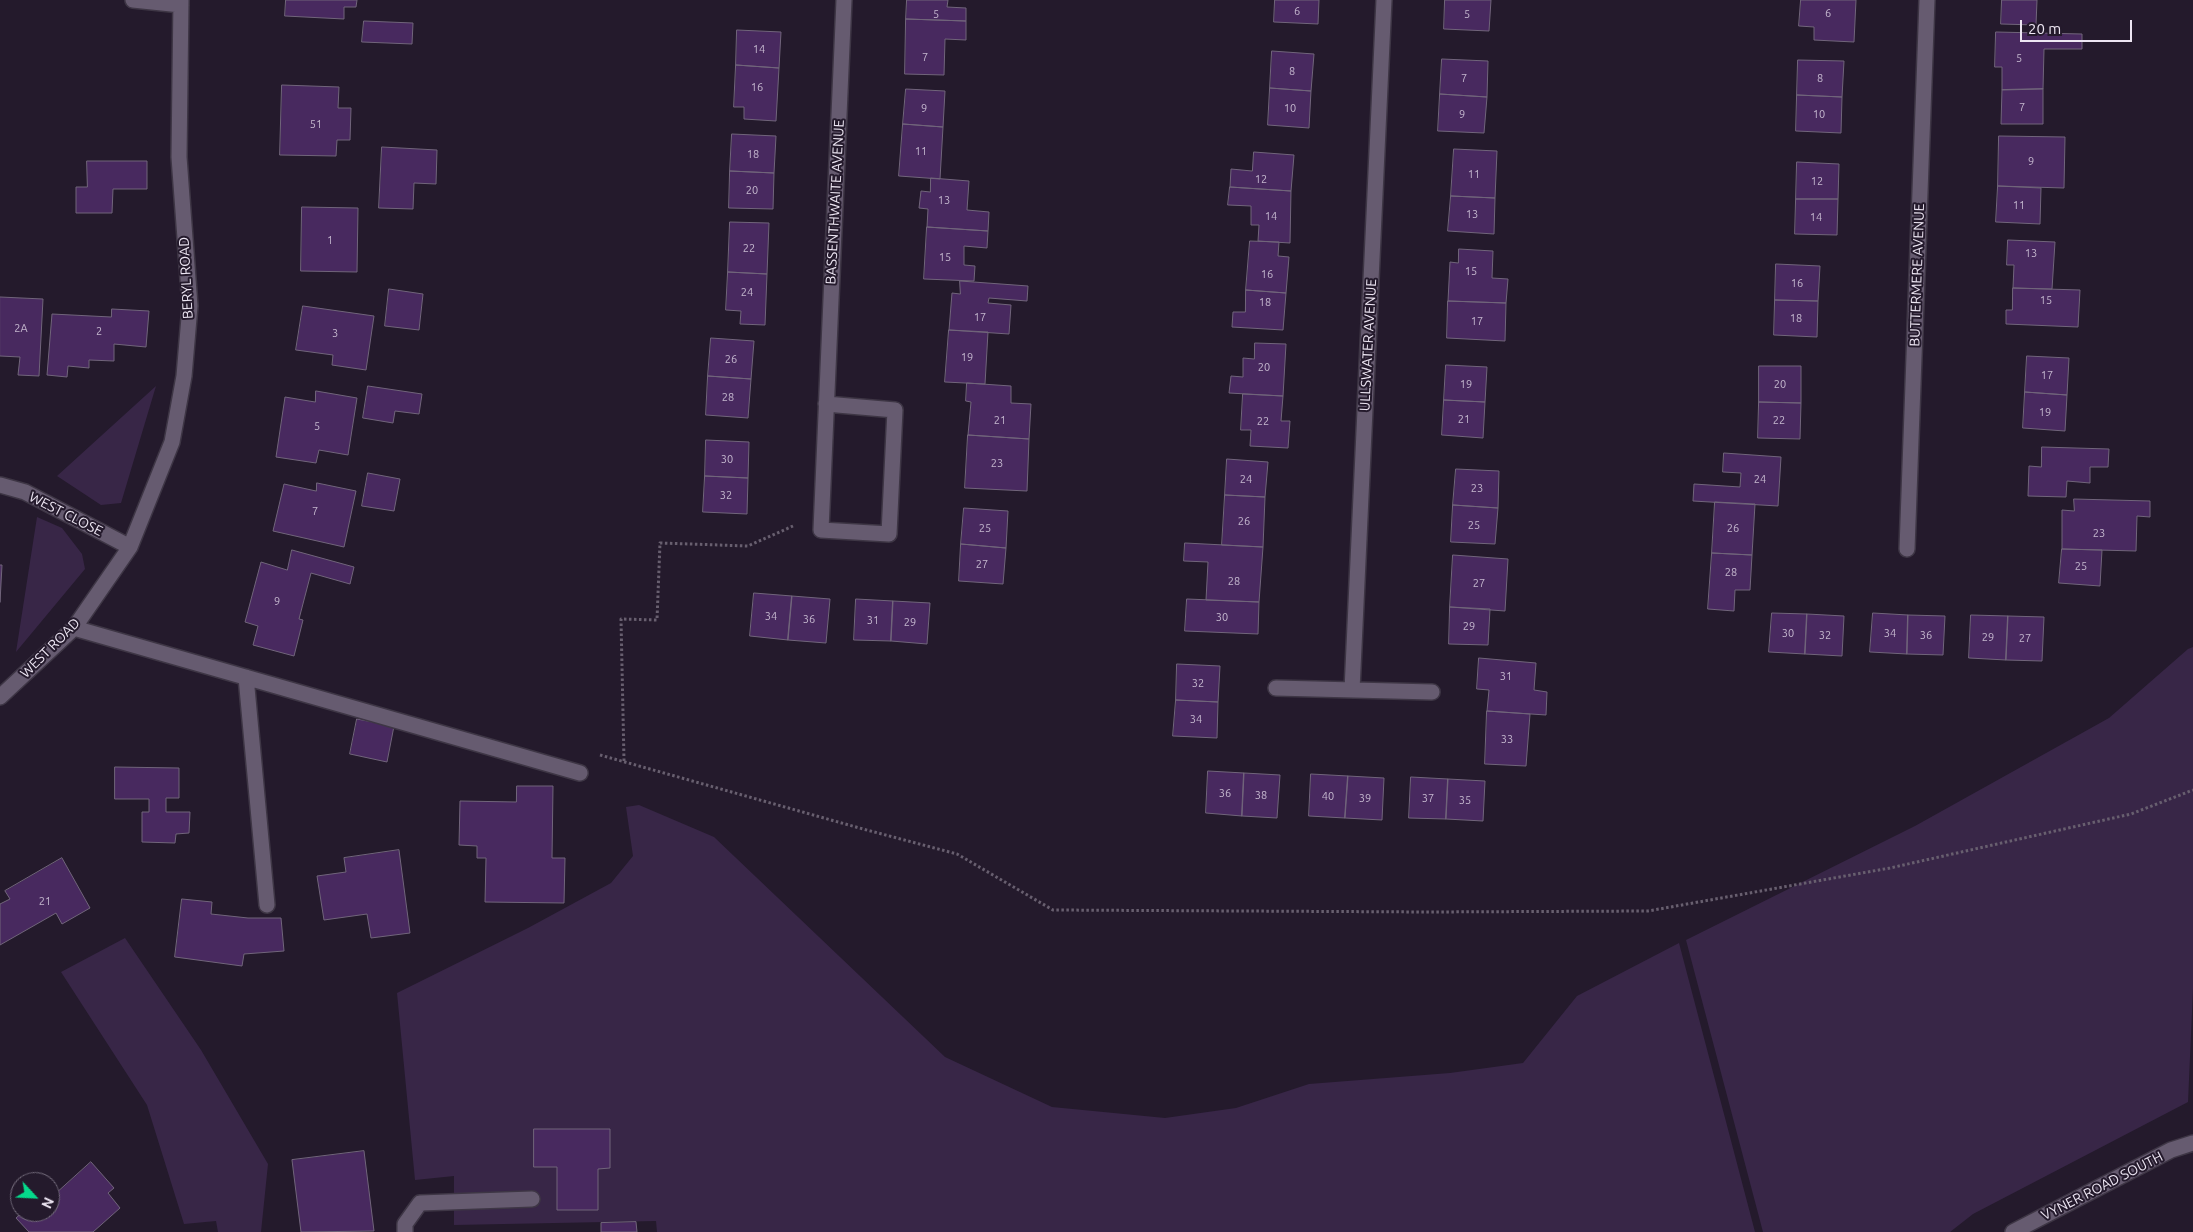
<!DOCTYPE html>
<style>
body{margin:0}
#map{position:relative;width:2193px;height:1232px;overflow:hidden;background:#241a2c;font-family:Ubuntu,sans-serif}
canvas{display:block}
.north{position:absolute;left:10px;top:1172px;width:50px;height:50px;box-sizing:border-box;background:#241a2c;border:1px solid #746c7c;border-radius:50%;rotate:115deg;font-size:14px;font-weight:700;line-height:20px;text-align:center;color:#ede6f3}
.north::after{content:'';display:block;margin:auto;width:18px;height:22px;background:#05d98b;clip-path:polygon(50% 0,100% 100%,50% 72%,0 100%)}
.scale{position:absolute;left:2020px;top:20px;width:112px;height:22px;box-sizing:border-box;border:2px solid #ede6f3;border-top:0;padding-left:6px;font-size:15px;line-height:18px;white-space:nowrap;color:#ede6f3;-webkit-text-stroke:4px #241a2c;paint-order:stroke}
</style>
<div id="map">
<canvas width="2193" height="1232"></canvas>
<div class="north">N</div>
<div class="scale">20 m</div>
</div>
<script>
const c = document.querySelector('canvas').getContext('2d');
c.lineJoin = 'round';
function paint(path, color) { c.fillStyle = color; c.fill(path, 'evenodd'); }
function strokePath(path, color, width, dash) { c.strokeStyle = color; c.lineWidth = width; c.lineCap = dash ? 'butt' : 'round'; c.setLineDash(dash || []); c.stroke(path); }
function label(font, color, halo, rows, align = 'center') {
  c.font = font + ' Ubuntu,sans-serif'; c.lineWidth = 4; c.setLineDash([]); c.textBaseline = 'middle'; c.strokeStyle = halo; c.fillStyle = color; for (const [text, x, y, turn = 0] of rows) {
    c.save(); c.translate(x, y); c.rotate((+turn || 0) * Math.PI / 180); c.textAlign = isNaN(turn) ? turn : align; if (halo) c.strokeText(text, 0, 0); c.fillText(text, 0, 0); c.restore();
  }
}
const green = new Path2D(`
 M156 386 121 503 101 505 57 476Z
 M37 517 62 528 82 554 85 569 16 652Z
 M2193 647V989L2188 1102 1973 1214 1950 1232H1763L1686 940 1915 826 2109 718 2188 649Z
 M639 805 714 837 945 1057 1052 1107 1165 1118 1236 1108 1309 1084 1450 1073 1523 1063 1577 996 1679 943 1755 1232H657L656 1221 454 1225V1176L415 1180 397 993 528 928 611 883 633 856 626 807Z
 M125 938 201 1050 268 1164 261 1232H218L216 1221 184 1224 147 1105 61 972Z`);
const building = new Path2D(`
 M286 0H357L356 7H344V19L285 16Z
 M907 0H948L947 7 966 8V21L906 19Z
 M1275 0H1319L1318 24 1274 22Z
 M1445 0H1491L1489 31 1444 29Z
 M1801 0H1856L1854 42 1814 40V27L1799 26Z
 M2002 0H2037L2036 25 2001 24Z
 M906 19 966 21V40L945 39 944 75 905 74Z
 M364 21 413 23 412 44 362 42Z
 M737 30 781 32 779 68 736 65Z
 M1996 32 2082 34V49H2044L2043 89 2002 90V67H1995Z
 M1272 51 1314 54 1311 91 1270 88Z
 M1442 59 1488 61 1487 97 1440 94Z
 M1798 60 1844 61 1842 97 1797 95Z
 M736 65 779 68 776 121 744 119V107H734Z
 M282 85 339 87 338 108H351L350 140H337L336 156 280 155Z
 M1270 88 1311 91 1309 128 1268 125Z
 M906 89 945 91 943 127 903 124Z
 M2043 89V124H2001L2002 90Z
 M1440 94 1487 97 1484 133 1438 131Z
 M1797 95 1842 97 1841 133 1796 131Z
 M903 124 943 127 940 179 899 176Z
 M732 134 776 136 774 173 730 171Z
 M1999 136 2065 137 2064 188 1998 186Z
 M382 147 437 150 436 184 414 183 413 209 379 208Z
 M1454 149 1497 151 1495 198 1451 196Z
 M1254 152 1294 155 1291 191 1230 187 1231 169 1252 171Z
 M87 161H147V189H113L112 213H76V187H87Z
 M1797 162 1839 164 1838 199H1796Z
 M730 171 774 173 773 209 729 208Z
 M931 178 969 181 967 210 989 212 988 231 927 227 928 209 919 208 921 191 930 192Z
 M1998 186 2041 188 2040 224 1996 222Z
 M1230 187 1291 191 1290 243 1258 241 1259 225H1251V206L1228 205Z
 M1451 196 1495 198 1494 234 1448 231Z
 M1796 199H1838L1837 235 1795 234Z
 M302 207 358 208 357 272 301 271Z
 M730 222 769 223 767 274 728 272Z
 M927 227 988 231 987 248 964 246V265L975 266 974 281 924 279Z
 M2008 240 2055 242 2052 289 2013 288 2014 265H2007Z
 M1250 241 1279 242 1278 256 1289 257 1286 293 1246 290Z
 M1459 249 1493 251 1492 278 1508 279 1506 303 1448 301 1450 262 1458 263Z
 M1776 264 1820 266 1818 301 1775 300Z
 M728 272 767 274 765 325 740 324 741 311 726 310Z
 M960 281 1028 286 1027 301 989 298 988 303 1011 305 1009 334 949 330 952 293 960 294Z
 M2013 288 2080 290 2078 327 2006 324V310H2012Z
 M389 289 423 294 419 330 385 326Z
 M1246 290 1286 293 1283 330 1232 327 1233 312H1245Z
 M0 297 43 299 39 376 18 375 20 357 0 356Z
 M1775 300 1818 301 1817 337 1774 335Z
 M1448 301 1506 303 1505 341 1447 338Z
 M303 306 374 316 366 370 332 365 333 355 296 350Z
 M112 309 149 311 146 347 114 344V361L89 360V368L68 366 67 377 47 375 52 314 111 317Z
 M949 330 988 332 985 384 945 382Z
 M711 338 754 341 751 379 708 376Z
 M1255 343 1286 344 1283 396 1229 393 1231 376 1243 377V358L1254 359Z
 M2027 356 2069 358 2067 395 2025 392Z
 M1446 365 1487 367 1485 402 1444 400Z
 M1759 366H1801V403L1759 402Z
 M708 376 751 379 748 418 706 415Z
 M967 383 1011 386V403L1031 404 1029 439 968 435 971 402 966 401Z
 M368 386 422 394 419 414 395 411 393 423 363 418Z
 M316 391 357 398 348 455 319 450 316 463 276 457 285 397 315 402Z
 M2025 392 2067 395 2065 431 2023 428Z
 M1243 394 1283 396 1281 421H1290L1288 448 1250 446 1251 430H1241Z
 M1444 400 1485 402 1483 438 1442 435Z
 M1759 402 1801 403 1800 439 1758 438Z
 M968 435 1029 439 1027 491 965 488Z
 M706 440 749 442 748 478 705 476Z
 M2042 447 2109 449 2108 467H2090V483L2067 481 2066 497 2028 496 2029 466 2041 467Z
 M1724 453 1781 457 1778 506 1693 501 1694 484 1740 487 1741 473 1723 472Z
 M1227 459 1268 462 1265 497 1225 495Z
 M1456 469 1499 471 1498 508 1453 505Z
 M368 473 400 479 394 511 362 506Z
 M705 476 748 478 747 514 703 512Z
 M317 483 356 491 344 547 273 531 284 484 316 491Z
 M1225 495 1265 497 1263 547 1222 545Z
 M2074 499 2150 501V517L2137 516 2136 551 2062 549V510L2074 511Z
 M1715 502 1755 504 1752 555 1712 553Z
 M1453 505 1498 508 1495 544 1451 542Z
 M964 508 1008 511 1006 548 961 544Z
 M1185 543 1263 547 1259 602 1206 600 1208 562 1184 561Z
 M961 544 1006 548 1003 584 959 581Z
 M2062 549 2102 550 2100 586 2059 583Z
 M292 550 354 567 350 584 311 573 299 619 303 620 294 656 253 645 258 626 245 622 261 562 287 570Z
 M1712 553 1752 555 1750 590H1735L1734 611 1708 609Z
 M1453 555 1508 559 1505 611 1450 607Z
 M0 565H2L0 602Z
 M754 593 792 596 788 640 750 636Z
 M792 596 830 599 826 643 788 640Z
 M856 599 893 601 891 641 854 640Z
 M1187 599 1259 602 1258 634 1185 631Z
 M893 601 930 603 927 644 891 641Z
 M1450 607 1490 609 1488 645 1449 644Z
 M1772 613 1807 614 1805 654 1769 652Z
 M1873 613 1908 615 1907 654 1870 652Z
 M1807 614 1844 616 1842 656 1805 654Z
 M1908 615 1945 616 1943 655 1907 654Z
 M1971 615 2008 616 2006 660 1969 658Z
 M2008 616 2044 617 2042 661 2006 660Z
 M1479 658 1536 663 1534 690 1547 692 1546 715 1487 711 1489 690 1477 689Z
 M1177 664 1220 666 1218 702 1176 700Z
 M1176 700 1218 702 1217 738 1173 736Z
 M1487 711 1530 714 1526 766 1485 764Z
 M357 719 394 726 387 762 350 754Z
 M115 767 179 768V798H166V812H190L189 833 176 834 175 843 142 842V812H149V799H115Z
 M1208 771 1244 773 1242 816 1206 813Z
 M1244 773 1280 775 1277 818 1242 816Z
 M1311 774 1348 776 1345 818 1309 816Z
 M1348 776 1384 778 1382 820 1345 818Z
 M1411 777 1448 779 1446 819 1409 818Z
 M1448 779 1485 781 1483 821 1446 819Z
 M517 786H553L552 858H565L564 903 485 902 486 858H477V846L459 845 460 801 516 802Z
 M399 850 410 933 371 938 367 914 324 920 317 876 346 872 344 858Z
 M62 858 90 908 62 924 56 913 0 945V904L10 899 5 891Z
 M182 899 212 902 211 914 248 918H281L284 951 244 954 242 966 175 957Z
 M534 1129H610V1168L598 1169V1210H557V1167H534Z
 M364 1151 374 1231 301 1232 292 1160Z
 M91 1162 114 1188 108 1193 120 1208 93 1232H29L16 1218 23 1212H50V1199Z
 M636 1222 637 1232H601V1223Z`);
const path = new Path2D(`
 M600 755 863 829 957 854 1053 910 1428 912 1648 911 1890 868 2131 814 2193 790
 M624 761 621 619 657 620 660 543 748 546 793 526`);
const minor = new Path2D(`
 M133 0 181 5
 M826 404 895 410 889 534 821 530 844 0
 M0 485 25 492 130 547
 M1907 549 1927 0
 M74 628 580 773
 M246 677 267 905
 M1276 688 1432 692
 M1352 690 1384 0
 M0 697 74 628 130 547 172 442 184 376 190 306 179 157 181 0
 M405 1232V1224L420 1203 532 1199
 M2013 1232 2171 1150 2193 1143`);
const numberNames = [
 ["6",1297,11],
 ["6",1828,13],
 ["5",936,14],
 ["5",1467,14],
 ["14",759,49],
 ["7",925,57],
 ["5",2019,58],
 ["8",1292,71],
 ["7",1464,78],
 ["8",1820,78],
 ["16",757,87],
 ["7",2022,107],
 ["9",924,108],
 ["10",1290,108],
 ["9",1462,114],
 ["10",1819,114],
 ["51",316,124],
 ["11",921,151],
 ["18",753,154],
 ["9",2031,161],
 ["11",1474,174],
 ["12",1261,179],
 ["12",1817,181],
 ["20",752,190],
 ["13",944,200],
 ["11",2019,205],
 ["13",1472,214],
 ["14",1271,216],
 ["14",1816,217],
 ["1",330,240],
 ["22",749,248],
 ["13",2031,253],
 ["15",945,257],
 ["15",1471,271],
 ["16",1267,274],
 ["16",1797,283],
 ["24",747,292],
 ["15",2046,300],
 ["18",1265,302],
 ["17",980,317],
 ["18",1796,318],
 ["17",1477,321],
 ["2A",21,328],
 ["2",99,331],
 ["3",335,333],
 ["19",967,357],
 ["26",731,359],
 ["20",1264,367],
 ["17",2047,375],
 ["19",1466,384],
 ["20",1780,384],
 ["28",728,397],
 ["19",2045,412],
 ["21",1464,419],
 ["21",1000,420],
 ["22",1779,420],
 ["22",1263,421],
 ["5",317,426],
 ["30",727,459],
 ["23",997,463],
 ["24",1246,479],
 ["24",1760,479],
 ["23",1477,488],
 ["32",726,495],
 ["7",315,511],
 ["26",1244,521],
 ["25",1474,525],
 ["25",985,528],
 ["26",1733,528],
 ["23",2099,533],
 ["27",982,564],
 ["25",2081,566],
 ["28",1731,572],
 ["28",1234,581],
 ["27",1479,583],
 ["9",277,601],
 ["34",771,616],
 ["30",1222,617],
 ["36",809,619],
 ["31",873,620],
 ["29",910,622],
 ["29",1469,626],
 ["30",1788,633],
 ["34",1890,633],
 ["32",1825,635],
 ["36",1926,635],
 ["29",1988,637],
 ["27",2025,638],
 ["31",1506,676],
 ["32",1198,683],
 ["34",1196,719],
 ["33",1507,739],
 ["36",1225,793],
 ["38",1261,795],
 ["40",1328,796],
 ["39",1365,798],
 ["37",1428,798],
 ["35",1465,800],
 ["21",45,901]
];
const streetNames = [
 ["BASSENTHWAITE AVENUE",835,202,-87],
 ["BUTTERMERE AVENUE",1917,275,-88],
 ["BERYL ROAD",186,278,-93],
 ["ULLSWATER AVENUE",1368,345,-87],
 ["WEST CLOSE",66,514,27],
 ["WEST ROAD",50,648,-45],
 ["VYNER ROAD SOUTH",2102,1186,-27]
];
paint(green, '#382647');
paint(building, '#48295f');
strokePath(building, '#71657b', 1);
strokePath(minor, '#3e3645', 18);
strokePath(path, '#685f6f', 3, [2.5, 2.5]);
strokePath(minor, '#665b70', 15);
label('11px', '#c4b7ce', null, numberNames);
label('14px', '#ede6f3', '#241a2c', streetNames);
</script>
